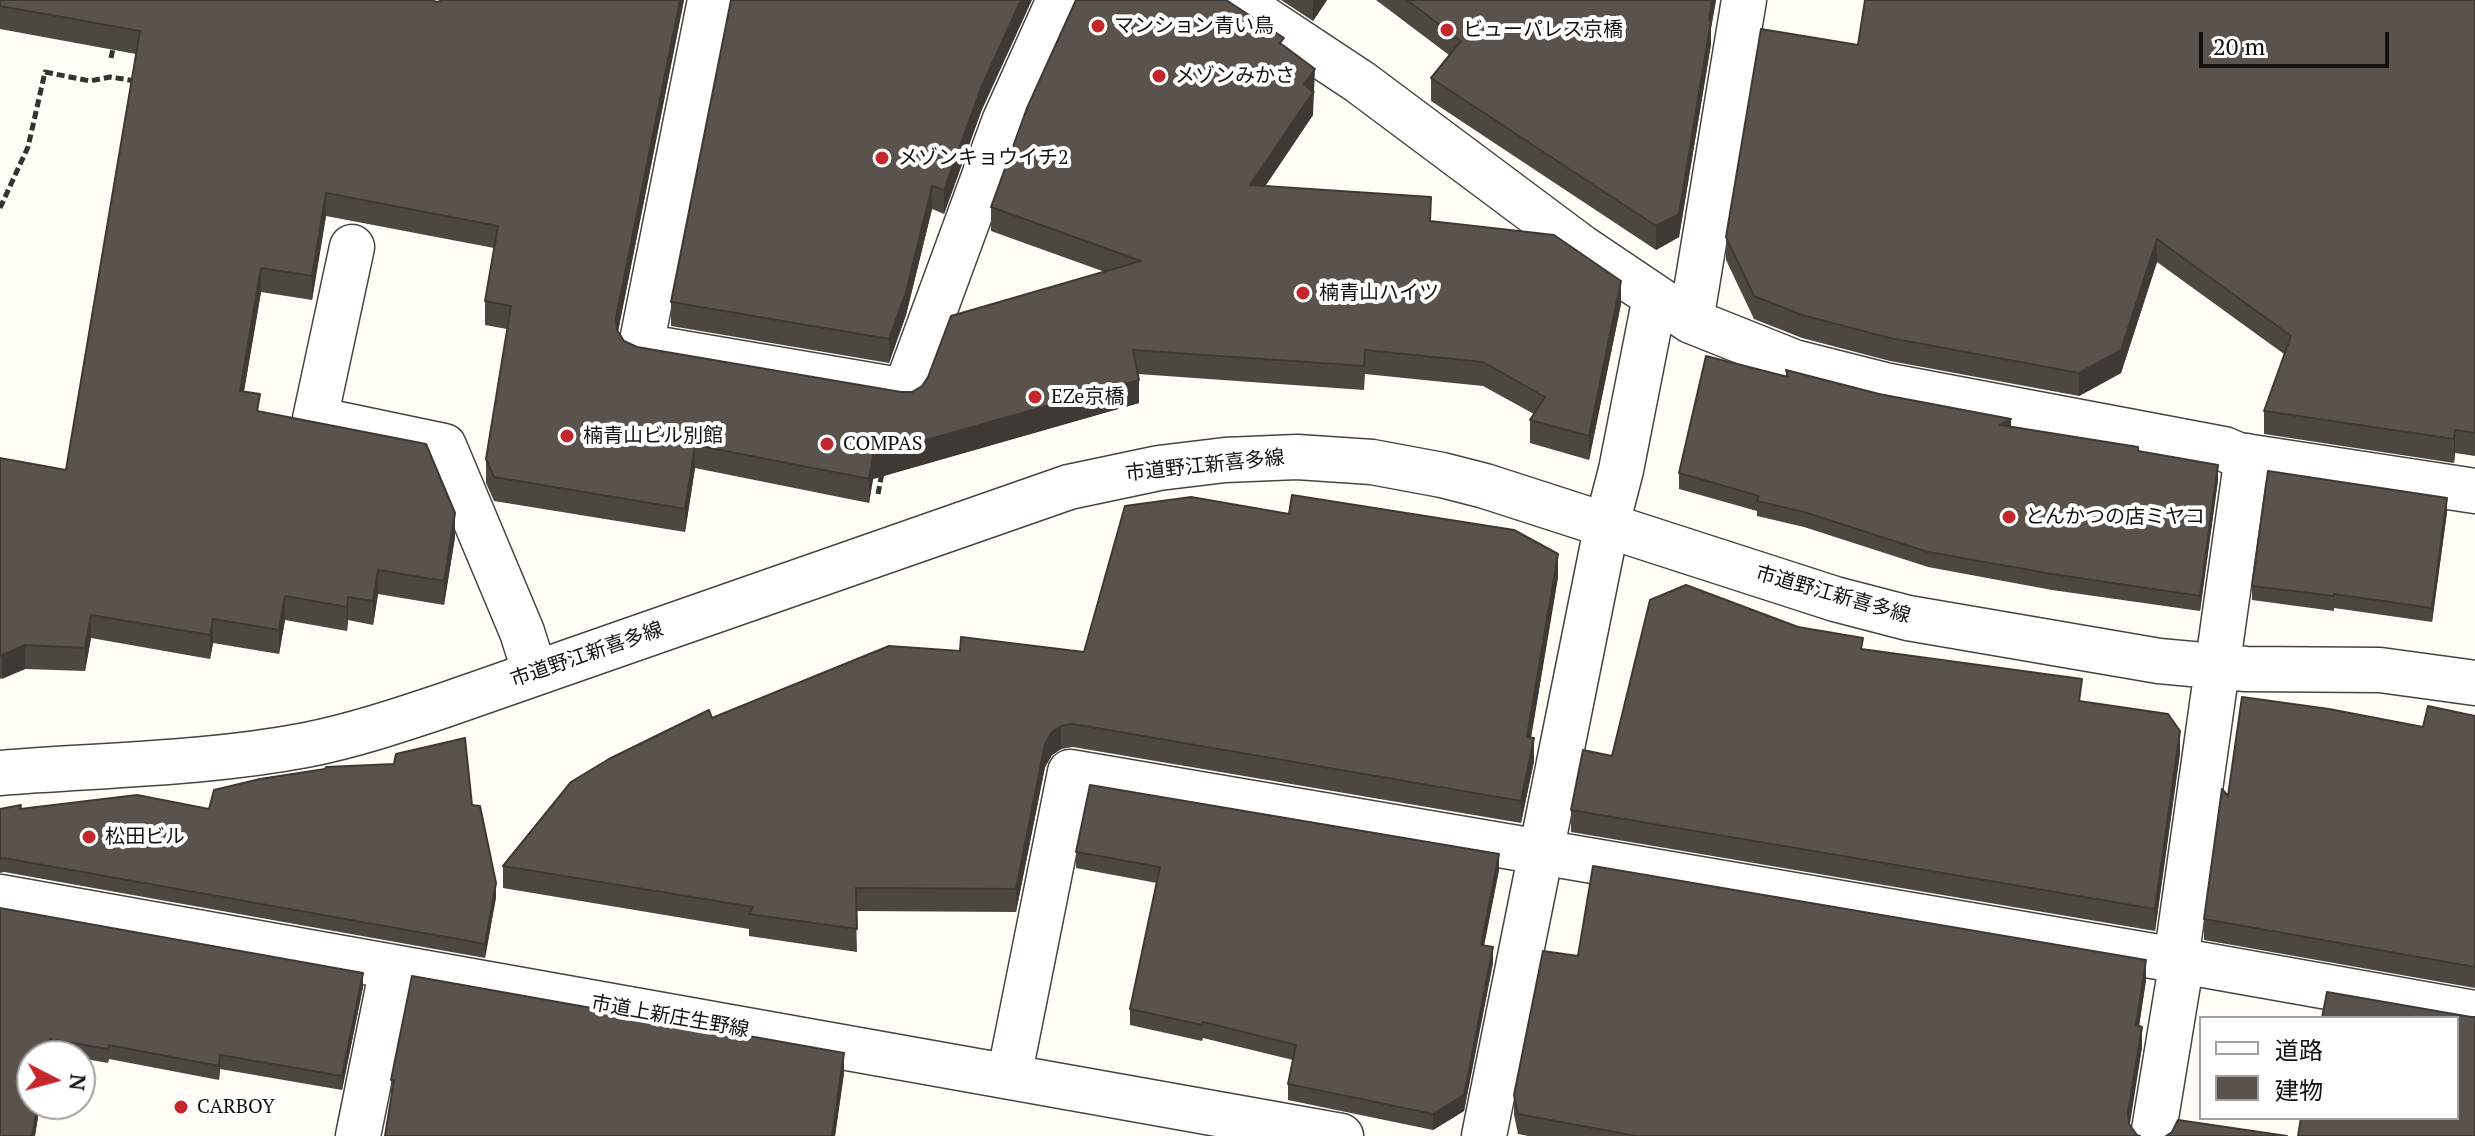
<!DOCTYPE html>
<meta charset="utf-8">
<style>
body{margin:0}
#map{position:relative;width:2475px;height:1136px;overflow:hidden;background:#fffdf5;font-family:"PT Serif","Noto Sans JP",serif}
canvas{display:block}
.legend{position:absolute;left:2199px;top:1016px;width:260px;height:104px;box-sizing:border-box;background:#fff;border:2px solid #a0a0a0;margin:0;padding:10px 14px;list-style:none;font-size:24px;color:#111}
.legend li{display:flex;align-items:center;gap:16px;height:40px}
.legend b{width:40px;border:2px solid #a0a0a0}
.north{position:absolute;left:16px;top:1040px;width:80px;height:80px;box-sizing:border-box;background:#fff;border:2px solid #a0a0a0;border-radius:50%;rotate:96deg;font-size:22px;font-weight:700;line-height:32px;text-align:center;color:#111}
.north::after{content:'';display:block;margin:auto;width:28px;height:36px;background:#c4262e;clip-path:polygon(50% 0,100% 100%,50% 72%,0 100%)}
.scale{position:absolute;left:2199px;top:32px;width:190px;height:36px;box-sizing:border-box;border:4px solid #111;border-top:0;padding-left:10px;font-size:24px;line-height:28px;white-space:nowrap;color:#111;-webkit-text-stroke:6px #fff;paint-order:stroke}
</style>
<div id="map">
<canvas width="2475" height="1136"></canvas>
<ul class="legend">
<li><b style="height:10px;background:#fff"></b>道路</li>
<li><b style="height:22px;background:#5a524d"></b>建物</li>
</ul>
<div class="north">N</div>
<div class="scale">20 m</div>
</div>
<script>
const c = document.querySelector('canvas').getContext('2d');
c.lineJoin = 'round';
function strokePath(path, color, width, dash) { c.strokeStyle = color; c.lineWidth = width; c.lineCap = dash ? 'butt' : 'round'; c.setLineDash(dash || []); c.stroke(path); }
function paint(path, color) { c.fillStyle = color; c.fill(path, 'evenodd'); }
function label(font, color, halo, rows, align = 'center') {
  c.font = font + ' "PT Serif","Noto Sans JP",serif'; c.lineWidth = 8; c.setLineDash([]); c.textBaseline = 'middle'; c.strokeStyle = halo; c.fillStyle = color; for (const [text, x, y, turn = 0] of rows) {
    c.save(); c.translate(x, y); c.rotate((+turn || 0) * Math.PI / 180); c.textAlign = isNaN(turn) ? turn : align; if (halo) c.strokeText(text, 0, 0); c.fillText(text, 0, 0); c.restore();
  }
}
const path = new Path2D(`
 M111 58 114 44
 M0 208 28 147 45 72 90 81 110 77 136 81
 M878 494 882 473`);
const minor = new Path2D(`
 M437 0H438
 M710 0 641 346 905 391 1004 122 1059 0
 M1236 0 1360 82 1581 247 1691 321 1794 362 1885 385 2224 449 2238 455 2475 491
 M352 247 315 419 444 446 522 632 535 673
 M1691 321 1744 0
 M0 773C101 765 206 764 306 745 352 736 397 721 442 706L1069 487 1159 468 1225 460 1297 457 1372 462 1442 475 1485 486 1835 599 1908 618 2159 661 2246 669 2380 670 2475 683
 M0 897 1341 1136
 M1009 1077 1070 772 2176 960 2475 1013
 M358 1136 392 968
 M1484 1136 1607 524 1621 470 1655 297
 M2153 1136 2180 972 2176 960 2247 456`);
const wall = new Path2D(`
 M0 0 437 2 684 0 618 332 624 341 637 347 901 392H912L922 386 1105 272 991 231V207L1284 46 1315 92 1313 94V115L1265 186 1431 221 1621 304 1589 460 1530 443V420L1534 414 1483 386 1365 374 1364 390 1138 374 1139 403 873 479 869 503 695 468 685 532 494 501 486 483V459L507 329 485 325V301L494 248 326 216 312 300 261 292 244 391 260 412 455 537 444 605 378 594 373 625 348 620 347 631 285 620 279 654 213 643 210 659 91 638 85 671 25 669 0 679V458L66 470 136 54 0 29Z
 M1281 0H1327L1313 21Z
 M1376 0H1716L1711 28V44L1679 237 1656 250 1431 101V78L1449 55Z
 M2475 0V456L2455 453 2454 463 2264 434V411L2284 354 2157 262 2121 373 2079 396 1890 361 1802 338 1754 319 1726 260V237L1858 45Z
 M981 112 944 214 932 209 906 315 889 363 671 326V302Z
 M1786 370 2011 427 2138 451 2218 480 2200 611 2052 590 1928 567 1804 527 1757 516V511L1679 489V473L1786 376Z
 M2447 512 2432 622 2334 608V611L2252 600V586Z
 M1558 577 1531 738 1534 761 1521 823 1073 747 1061 749 1052 755 1045 767 1016 912 856 911 857 952 749 936V929L503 888V866L712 718 960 651 1084 652Z
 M1798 627 1863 650 2082 701 2180 753 2155 931 1571 832V810L1612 756Z
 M2475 716V988L2204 940V919L2228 796 2423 727Z
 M472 805 496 897 485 958 4 872 0 873V809H209Z
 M1076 852 1499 870 1484 945 1493 963 1464 1111 1433 1130 1288 1100V1084L1293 1060 1203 1038 1202 1041 1130 1025V1009L1157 883 1076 868Z
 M0 908 363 987 342 1090 220 1069 219 1080 109 1059 108 1063 80 1058V1056H69L50 1053 49 1056H32V1104H40L35 1136H0Z
 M1578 956 2146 980 2139 1026 2142 1047 2130 1124 2137 1135 2140 1136H1528L1518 1134 1514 1115V1095Z
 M844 1073 835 1136H385L391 1100V1080Z`);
const shadedWall = new Path2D(`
 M680 0H684L616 341V318Z
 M1021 0H1032L981 112 944 214V190L981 88Z
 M1313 0H1327L1313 21Z
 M1712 0H1716L1711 28V44L1679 237 1656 250V226L1709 20Z
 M1315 69 1313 115 1250 209V185L1304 84Z
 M932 186V209L906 315 889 363V339Z
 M326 193V216L312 300V276Z
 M2157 239V262L2121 373 2079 396V373Z
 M261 268V292L240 414V391Z
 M1621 281V304L1589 460V436Z
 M1139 380V403L873 479 869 503V479L873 455Z
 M2011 419V434L2000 425Z
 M2455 430V453L2454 463V439Z
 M695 445V468L685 532V509Z
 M2218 465V480L2200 611V596Z
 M2447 498V512L2432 622V608Z
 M455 513V537L444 605V581Z
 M1558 554V577L1527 760V737Z
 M378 570V594L373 625V601Z
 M285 596V620L279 654V630Z
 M348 597V620L347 631V607Z
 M91 615V638L85 671V648Z
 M213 619V643L210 659V635Z
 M25 645V669L2 679V655Z
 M1061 726V749L1052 755 1045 767 1016 912V889L1045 744 1052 732Z
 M2180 731V753L2155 931V909Z
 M1534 738V761L1521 823V801Z
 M1499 854V870L1481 961V945Z
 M496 883V897L485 958V944Z
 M1493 947V963L1464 1111 1433 1130V1114Z
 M2146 960V980L2136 1046V1025Z
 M363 973V987L342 1090V1076Z
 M2142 1027V1047L2128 1132V1112Z
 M844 1053V1073L835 1136H832Z
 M220 1055V1069L219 1080V1066Z
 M38 1104H40L35 1136H32Z`);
const building = new Path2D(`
 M0 0H431L437 2 443 0H680L616 318 617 330 624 341 637 347 901 392H912L922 386 928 377 951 316 1141 261 991 207 1027 108 1076 0H1226L1284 38 1280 43 1315 69 1304 84 1313 92 1250 185 1431 197 1430 221 1554 235 1621 281 1589 436 1530 420 1545 397 1483 362 1365 350 1364 366 1133 350 1139 380 873 455 869 479 695 445 685 509 494 477 486 459 511 306 485 301 498 226 326 193 312 276 261 268 240 391 260 394 257 411 426 444 455 513 444 581 378 570 373 601 348 597 347 607 285 596 279 630 213 619 210 635 91 615 85 648 25 645 0 656V458L66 470 140 31 0 6Z
 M731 0H1021L981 88 944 190 932 186 906 292 889 339 671 302Z
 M1407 0H1712L1709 20 1711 21 1679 214 1656 226 1431 78 1461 41Z
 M1865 0H2475V433L2455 430 2454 439 2264 411 2291 336 2157 239 2121 350 2079 373 1890 338 1802 315 1754 296 1726 237 1761 29 1858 45Z
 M1706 356 1788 377 1786 370 1879 394 2011 419 2000 425 2138 447V451L2218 465 2200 596 2052 574 1928 552 1804 512 1757 501 1759 496 1679 473Z
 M2268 471 2447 498 2432 608 2334 594V596L2252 586Z
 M1292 495 1514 530 1558 554 1527 737 1534 738 1521 801 1073 724 1061 726 1052 732 1045 744 1016 889 856 888 857 929 749 914 753 907 503 866 571 782 609 759 709 710 712 718 889 646 960 651 961 637 1084 652 1125 506 1191 497 1289 514Z
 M1686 585 1798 627 1863 638 1861 649 2082 679 2079 701 2168 714 2180 731 2155 909 1571 810 1583 750 1612 756 1650 600Z
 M2242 697 2329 709 2423 727 2428 706 2475 716V967L2204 919 2222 789 2228 796Z
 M465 738 472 805 480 806 496 883 485 944 4 858 0 859V809L21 805 20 809 137 795 209 809 214 790 260 779 325 769 326 767 394 764 396 754Z
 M1090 785 1499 854 1481 945 1493 947 1464 1095 1433 1114 1288 1084 1296 1045 1203 1022 1202 1025 1130 1009 1160 867 1076 852Z
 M1593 866 2146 960 2136 1025 2142 1027 2128 1112 2129 1124 2137 1135 2140 1136H1636L1518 1114 1514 1095 1543 951 1578 956Z
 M0 908 363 973 342 1076 220 1055 219 1066 109 1045 108 1049 50 1039 47 1056H32V1104H38L32 1136H0Z
 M412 976 844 1053 832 1136H385L394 1080H391Z
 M2327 992 2471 1017H2475V1136H2298L2301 1118H2457V1018H2322Z
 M2178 1120 2287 1136H2166L2172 1132Z`);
const markers = [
 [1098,26,8,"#c4262e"],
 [1447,30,8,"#c4262e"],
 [1159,76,8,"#c4262e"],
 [882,158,8,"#c4262e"],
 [1303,293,8,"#c4262e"],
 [1035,397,8,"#c4262e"],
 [567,436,8,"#c4262e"],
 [827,444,8,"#c4262e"],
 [2009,517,8,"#c4262e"],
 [89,837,8,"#c4262e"],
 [181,1107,8,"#c4262e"]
];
const poiNames = [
 ["マンション青い鳥",1114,26],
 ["ビューパレス京橋",1463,30],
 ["メゾンみかさ",1175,76],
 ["メゾンキョウイチ2",898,158],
 ["楠青山ハイツ",1319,293],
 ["EZe京橋",1051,397],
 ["楠青山ビル別館",583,436],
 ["COMPAS",843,444],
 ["とんかつの店ミヤコ",2025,517],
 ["松田ビル",105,837],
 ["CARBOY",197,1107]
];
const streetNames = [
 ["市道野江新喜多線",1205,466,-6],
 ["市道野江新喜多線",1833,595,16],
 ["市道野江新喜多線",587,655,-19],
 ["市道上新庄生野線",670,1017,10]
];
strokePath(minor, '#444', 47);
strokePath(path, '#333', 5, [8, 4]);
strokePath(minor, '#fff', 44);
paint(wall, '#4d4742');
paint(shadedWall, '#3f3936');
paint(building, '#5a524d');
strokePath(building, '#3f3936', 2);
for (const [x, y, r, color] of markers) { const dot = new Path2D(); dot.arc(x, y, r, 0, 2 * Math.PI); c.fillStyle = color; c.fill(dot); strokePath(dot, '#fff', 3); }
label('20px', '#111', '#fff', poiNames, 'left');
label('20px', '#111', '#fff', streetNames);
</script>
